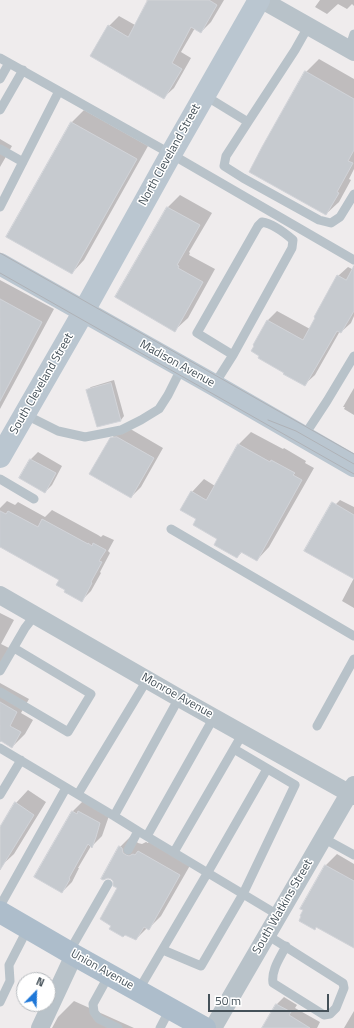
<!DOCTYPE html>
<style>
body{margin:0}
#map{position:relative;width:354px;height:1028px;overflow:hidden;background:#efeced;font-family:"Titillium Web",sans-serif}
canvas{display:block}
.north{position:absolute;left:16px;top:972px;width:40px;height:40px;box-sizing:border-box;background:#fff;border:1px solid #b5b9bd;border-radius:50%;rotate:23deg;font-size:11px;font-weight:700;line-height:16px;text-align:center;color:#455159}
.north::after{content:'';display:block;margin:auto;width:14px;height:18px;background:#1e77d8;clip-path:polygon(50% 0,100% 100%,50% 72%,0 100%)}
.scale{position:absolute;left:208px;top:994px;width:121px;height:18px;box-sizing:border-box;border:2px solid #455159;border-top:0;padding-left:5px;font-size:12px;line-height:14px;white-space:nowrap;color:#455159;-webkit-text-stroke:3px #fff;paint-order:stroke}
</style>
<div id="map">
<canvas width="354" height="1028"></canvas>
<div class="north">N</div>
<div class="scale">50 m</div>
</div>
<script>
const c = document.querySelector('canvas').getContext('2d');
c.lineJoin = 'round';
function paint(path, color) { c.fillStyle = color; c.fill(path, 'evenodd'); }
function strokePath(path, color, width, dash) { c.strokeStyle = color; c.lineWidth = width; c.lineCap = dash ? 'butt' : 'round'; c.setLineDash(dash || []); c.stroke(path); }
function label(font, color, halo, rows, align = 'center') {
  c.font = font + ' "Titillium Web",sans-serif'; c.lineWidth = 3; c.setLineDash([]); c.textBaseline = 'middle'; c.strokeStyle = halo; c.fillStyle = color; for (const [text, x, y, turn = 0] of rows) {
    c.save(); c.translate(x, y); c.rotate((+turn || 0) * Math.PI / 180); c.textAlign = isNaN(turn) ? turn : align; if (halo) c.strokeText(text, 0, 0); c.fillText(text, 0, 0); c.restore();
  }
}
const shadow = new Path2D(`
 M146 0H224L211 22 201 32 195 28 181 52 191 58 174 88 163 98 109 26 119 16 135 25 148 1Z
 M320 0H354V6L352 4 347 9 338 4 327 14 315 7Z
 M319 59 354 79V169L349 179 351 180 339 202 326 214 306 72Z
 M84 110 148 146 84 260 72 273 8 236 72 122Z
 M0 139 12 146 0 167Z
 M180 195 212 213 189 252 190 253 189 255 215 269 188 318 175 330 117 297 168 207Z
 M348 267 354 270V316L351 323 341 332 340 331 315 375 305 384 260 356 254 345 268 320 277 311 310 329 338 276Z
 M0 280 54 309 0 409Z
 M114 380 124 416 121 420 97 426 87 390 91 387Z
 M354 388V415L344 409 345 407H343Z
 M127 427 163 448 141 487 131 497 111 439 121 428Z
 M251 432 283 449 284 448 306 461 305 463 314 468 269 547 257 560 242 552 237 557 219 538 197 519 192 492 204 479 215 486 239 444Z
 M38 452 62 466 52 485 45 492 20 478 31 459Z
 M340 500 354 507V608L342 601 354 578 328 512Z
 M7 501 15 505 18 502 45 517 52 510 98 535 101 537 103 535 114 540 108 551 110 553 100 572 101 573 91 591 81 601 66 590 60 580 0 546V508Z
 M0 613 14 620 1 644 9 648 0 664Z
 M0 683 29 699 21 713 33 720 25 734 12 747 0 740Z
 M28 790 46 802 14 854 1 866H0V829L16 803Z
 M83 801 110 813 102 836 92 846H91L78 868H79L72 882 62 892 72 812Z
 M133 834 135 840 138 843 142 844 146 842 148 843 151 839 192 862 161 916 148 929 147 928 136 939 125 934 119 888 120 847Z
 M337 854 354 864V946L317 926 314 929 326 865Z
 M284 997 297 1005 295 1008 320 1022 317 1028H269L264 1025 277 1004Z
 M74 1001 134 1028H52L58 1017Z
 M354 1011V1028H344Z`);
const building = new Path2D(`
 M148 0H209L217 5 201 33 191 27 172 63 182 69 164 99 90 56 108 25 128 37Z
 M305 71 354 99V150L348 161 353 163 337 192 339 193 326 215 249 172 262 147Z
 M71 122 137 159 72 274 6 237Z
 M167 207 200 225 177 265 179 266 178 268 203 282 175 332 115 297Z
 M354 266V311L341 333 337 331 305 386 283 374 284 373 258 358 259 356 251 351 254 346 253 345 267 320 303 340 315 318 314 317 337 275 346 280Z
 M0 299 42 322 0 401Z
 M111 383 121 421 97 427 86 390Z
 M117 437 154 458 131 498 89 474 110 438Z
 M238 444 270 462 271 460 295 473 293 475 302 480 257 561 241 552 237 558 214 545 217 539 193 525 196 519 180 510 191 491 206 500Z
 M30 459 56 473 45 493 19 478Z
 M332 502 354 515V579L304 551Z
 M0 511 6 514 8 511 38 527 42 519 88 544V543L92 546 93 543 106 550 99 561 102 562 91 582 92 583 82 602 64 592 65 590 56 585 59 580 0 547Z
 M0 702 17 712 10 726 21 732 12 748 1 741 0 742Z
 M15 802 34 815 0 870V827Z
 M72 811 77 814 78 811 100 823 96 837 92 848 88 844 69 878 70 879 62 893 34 877Z
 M119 846 122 848 123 853 126 855 129 856 133 854 135 855 138 851 180 875 149 930 144 927 136 940 125 935 123 937 109 929 111 926 100 919 117 888 113 886V881L111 879 108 878 103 880 101 879Z
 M325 865 354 881V948L316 927 315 930 299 921 301 916H300L303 910 300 909Z
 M276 1004 291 1012 289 1015 310 1028H262Z`);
const lane = new Path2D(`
 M349 49 354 34
 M0 58 171 154 354 260
 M0 79 9 63
 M204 95 248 122 295 50 308 27
 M0 110 23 70
 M248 122 226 156 224 166 243 178 319 220 331 223 340 217 354 194
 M0 149 23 162
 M0 207 59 91
 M214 385 233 355 292 248 293 240C285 233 274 224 262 222L258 226 197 333 233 355
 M24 414 58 431 85 437 121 430 141 420 159 409 168 395 182 367
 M304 436 327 401 354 356
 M0 479 34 499
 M171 529 354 636
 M0 671 25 628 35 615
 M0 692 68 732 91 694 14 648
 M317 726 354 659
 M0 748 114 816
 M78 794 147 680
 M0 795 21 760
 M138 831 114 816 179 698
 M147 836 214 717
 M323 838 354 855
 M128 850 138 831 278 915
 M174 852 243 733
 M0 906 66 788
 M267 935 343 983 344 988 336 1008 330 1014 324 1015 273 983C271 970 280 958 286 946
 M163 950 201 966 243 894 295 785 234 749
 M69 952 108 884
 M109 975 93 1004 94 1012 99 1019 118 1028
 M138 991 208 872 267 769
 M0 1002 10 981 9 965 28 928
 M160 1028 170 1009`);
const street = new Path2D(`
 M262 0 354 52
 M0 595 179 698 354 796
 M40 1028 74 955
 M213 1028 354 785`);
const secondary = new Path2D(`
 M0 264 214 385 354 466
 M0 457 80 318 171 154 259 0`);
const primary = new Path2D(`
 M0 912 74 955 205 1028`);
const tram = new Path2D(`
 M0 253 354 454
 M0 273 354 474
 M268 420 296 431 354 464`);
const streetNames = [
 ["North Cleveland Street",170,155,-61],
 ["Madison Avenue",177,364,29],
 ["South Cleveland Street",42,384,-60],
 ["Monroe Avenue",177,696,29],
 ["South Watkins Street",283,907,-60],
 ["Union Avenue",102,970,29]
];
paint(shadow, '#0003');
paint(building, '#c6cacf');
strokePath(building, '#d1d3d8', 1);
strokePath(lane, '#b8c2c9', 9);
strokePath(street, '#b8c2c9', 18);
strokePath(secondary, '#bac6d0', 22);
strokePath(primary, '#adbdcb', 22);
strokePath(tram, '#afb2b7', 1);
label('12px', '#455159', '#fff', streetNames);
</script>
